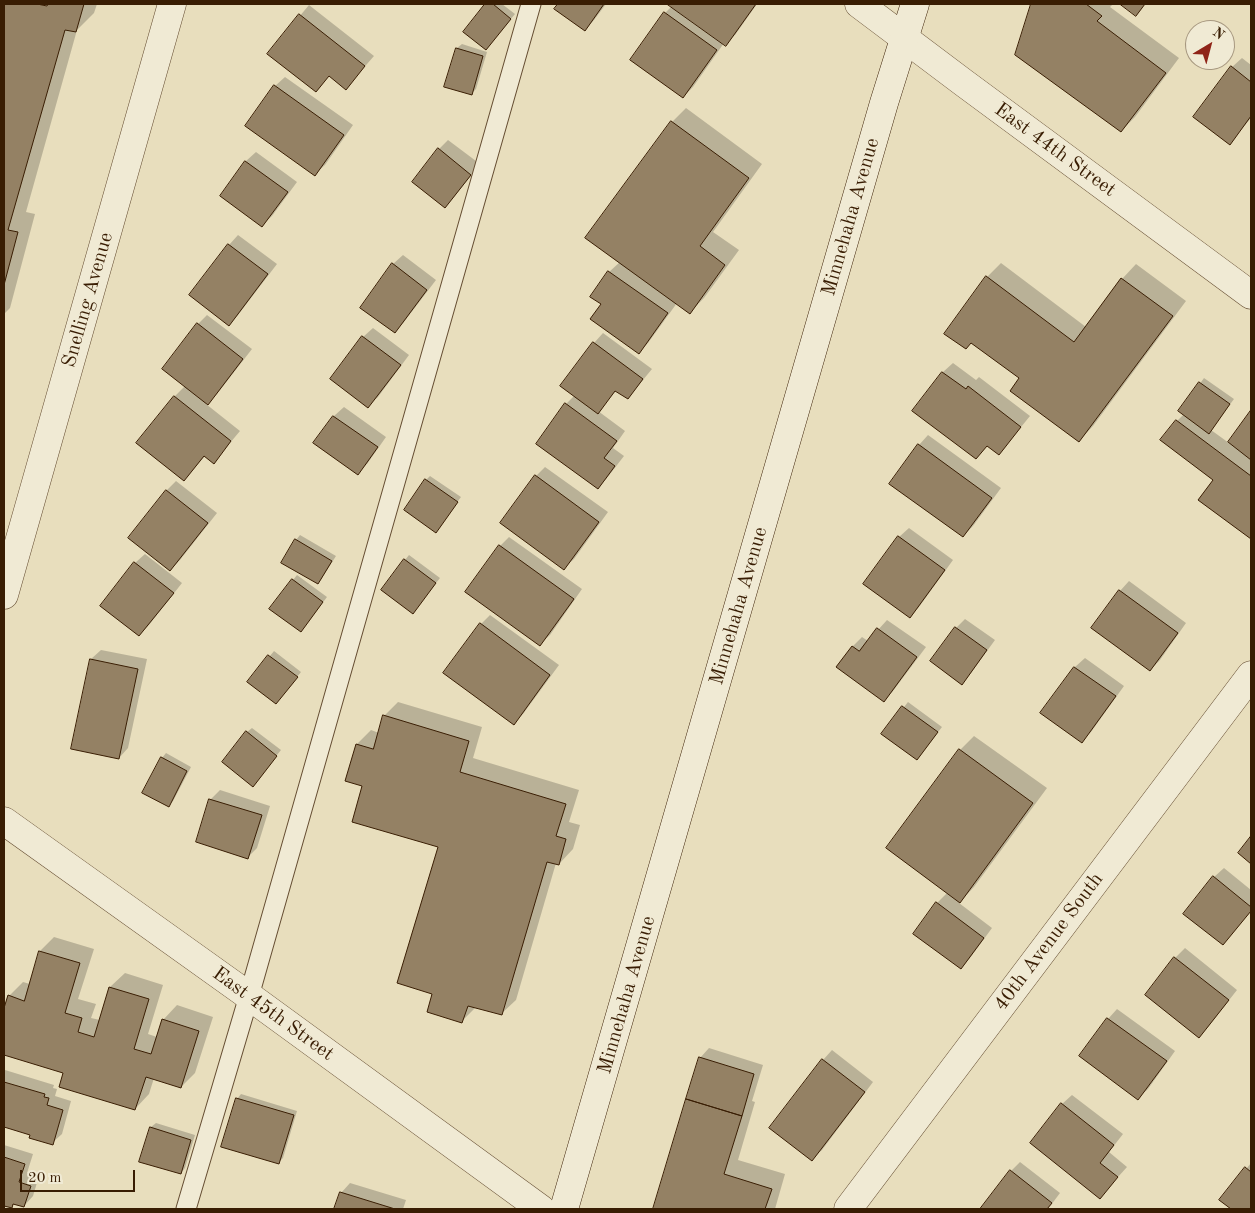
<!DOCTYPE html>
<style>
body{margin:0}
#map{position:relative;width:1255px;height:1213px;overflow:hidden;background:#e8debd;font-family:"Old Standard TT",serif}
canvas{display:block}
.frame{position:absolute;inset:0;border:5px solid #391d03;pointer-events:none}
.north{position:absolute;left:1185px;top:20px;width:50px;height:50px;box-sizing:border-box;background:#f0ead4;border:1px solid #a79880;border-radius:50%;rotate:37deg;font-size:14px;font-weight:700;line-height:20px;text-align:center;color:#391d03}
.north::after{content:'';display:block;margin:auto;width:18px;height:22px;background:#8f2418;clip-path:polygon(50% 0,100% 100%,50% 72%,0 100%)}
.scale{position:absolute;left:20px;top:1170px;width:115px;height:22px;box-sizing:border-box;border:2px solid #391d03;border-top:0;padding-left:6px;font-size:15px;line-height:18px;white-space:nowrap;color:#391d03;-webkit-text-stroke:4px #f0ead4;paint-order:stroke}
</style>
<div id="map">
<canvas width="1255" height="1213"></canvas>
<div class="frame"></div>
<div class="north">N</div>
<div class="scale">20 m</div>
</div>
<script>
const c = document.querySelector('canvas').getContext('2d');
c.lineJoin = 'round';
function paint(path, color) { c.fillStyle = color; c.fill(path, 'evenodd'); }
function strokePath(path, color, width, dash) { c.strokeStyle = color; c.lineWidth = width; c.lineCap = dash ? 'butt' : 'round'; c.setLineDash(dash || []); c.stroke(path); }
function label(font, color, halo, rows, align = 'center') {
  c.font = font + ' "Old Standard TT",serif'; c.lineWidth = 4.5; c.setLineDash([]); c.textBaseline = 'middle'; c.strokeStyle = halo; c.fillStyle = color; for (const [text, x, y, turn = 0] of rows) {
    c.save(); c.translate(x, y); c.rotate((+turn || 0) * Math.PI / 180); c.textAlign = isNaN(turn) ? turn : align; if (halo) c.strokeText(text, 0, 0); c.fillText(text, 0, 0); c.restore();
  }
}
const shadow = new Path2D(`
 M4 4H97L94 13 77 30 26 212 35 214 10 308 4 314Z
 M487 4H502L515 14 490 44 464 32Z
 M559 4H606L594 20 585 30 555 9Z
 M669 4H757L735 35 725 44 724 43 693 87 683 97 665 13 672 6Z
 M1032 4H1113L1110 7 1179 58 1135 117 1121 131 1016 54Z
 M309 5 374 56 346 88 330 75 316 90 269 53Z
 M462 44 487 52 476 89 472 93 446 86 457 48Z
 M1242 58 1251 65V118L1230 143 1232 67Z
 M285 77 353 125 325 165 315 174 275 86Z
 M686 108 762 164 713 232 739 250 704 298 690 312 677 303 648 343 639 352 603 304 609 272 620 262 672 122Z
 M448 140 480 164 454 197 445 207 439 149Z
 M256 152 297 182 272 216 262 225 221 195 246 161Z
 M238 235 277 264 238 315 229 324V245Z
 M403 255 436 280 404 322 395 332 393 264Z
 M1001 263 1086 327 1122 279 1136 264 1186 301 1093 426 1079 441 1020 378 987 277Z
 M207 315 252 349 217 394 206 404 240 431 214 462 205 456 184 480 174 397 185 386 198 324Z
 M373 328 409 355 378 397 368 406 363 337Z
 M603 333 652 369 628 398 617 390 598 411 625 431 613 448 624 456 607 478 598 488 566 404 575 395 594 343Z
 M953 363 976 380 979 377 1030 416 999 454 988 445 976 458 914 411 943 372Z
 M1204 378 1234 399 1211 430 1229 443 1251 412V537L1177 421 1184 414 1180 411Z
 M344 407 386 437 367 464 357 473 315 443 334 416Z
 M928 435 1001 488 973 526 963 536 919 445Z
 M545 467 608 512 574 559 564 568 536 476Z
 M430 476 461 497 436 531 426 480Z
 M176 481 217 513 180 560 170 570 130 537 167 490Z
 M909 528 953 560 919 607 910 617 899 537Z
 M300 535 336 556 322 578 318 583 296 540Z
 M509 537 582 589 550 635 540 644 500 546Z
 M145 554 182 583 149 625 139 635 135 563Z
 M409 555 440 578 413 612 405 560Z
 M297 575 327 597 305 626 293 580Z
 M1129 581 1186 623 1160 660 1150 670 1120 591Z
 M490 615 559 665 523 714 513 723 481 624Z
 M965 619 995 640 971 673 962 683 956 628Z
 M887 620 926 647 893 691 884 701 838 667 853 646 862 637 868 641Z
 M101 650 147 659 128 748 119 758 91 659Z
 M274 651 301 672 276 703 249 682Z
 M1085 658 1124 686 1091 732 1081 741 1042 713 1075 667Z
 M398 702 482 727 473 758 579 790 569 822 580 825 573 849 559 864 556 863 516 1000 501 1014 476 1007 462 1021 434 993 439 847 364 785 357 744 371 730 379 733 384 716Z
 M908 702 942 727 917 759 883 734Z
 M252 728 281 750 257 780 247 732Z
 M974 736 1047 788 974 887 959 903 992 928 970 958 961 968 937 903 948 892 888 848 960 750Z
 M166 753 191 767 173 801 168 806 162 758Z
 M220 790 270 806 257 848 247 858 210 800Z
 M1224 868 1251 890V911L1223 944 1214 877Z
 M54 937 94 949 78 999 96 1004 91 1018 100 1020 110 987 125 973 163 985 148 1034 157 1037 163 1020 177 1005 213 1017 195 1073 181 1087 154 1078 149 1094 135 1109 65 1072 4 1053V1012L9 996 23 982 30 984 40 951Z
 M1185 948 1237 990 1208 1027 1199 1036 1146 995 1175 958Z
 M1117 1009 1175 1051 1148 1089 1138 1098 1108 1019Z
 M709 1048 763 1065 752 1101 755 1102 738 1160 785 1174 775 1209H654L700 1058Z
 M832 1050 873 1082 822 1150 812 1159 823 1060Z
 M5 1070 54 1085 53 1088 57 1089 55 1096 71 1101 62 1134 52 1143 32 1134 4 1126V1072Z
 M241 1094 297 1111 283 1158 278 1163 237 1099Z
 M1072 1095 1123 1134 1109 1152 1127 1167 1100 1197 1032 1143 1062 1104Z
 M156 1123 195 1135 185 1168 181 1173 141 1161 151 1127Z
 M4 1145 33 1154 27 1173 39 1176 33 1196 24 1206 15 1203 11 1207 4 1204Z
 M1020 1162 1060 1193 1048 1209H981L1011 1171Z
 M1251 1163V1209H1233L1221 1200Z
 M350 1183 406 1200 403 1209H336L341 1193Z`);
const building = new Path2D(`
 M4 4H37L47 6 48 4H84L76 32 65 30 8 230 18 232 4 285Z
 M485 4H493L511 19 486 50 463 32Z
 M558 4H604L585 31 554 9Z
 M667 4H756L726 46Z
 M1031 4H1086L1102 16 1097 21 1166 73 1121 132 1015 55Z
 M1120 4H1145L1136 16Z
 M664 12 717 50 683 98 630 60Z
 M299 14 365 66 346 90 329 76 316 92 267 54Z
 M456 48 483 56 472 95 444 87Z
 M1231 66 1251 82V116L1230 145 1193 117Z
 M274 85 344 135 315 176 245 126Z
 M671 121 749 178 700 246 725 265 690 314 585 238Z
 M438 148 471 175 445 208 412 182Z
 M245 161 288 192 262 227 220 196Z
 M228 244 268 274 229 326 189 295Z
 M392 263 427 290 395 333 360 308Z
 M608 271 668 313 639 354 590 319 601 304 590 297Z
 M986 276 1074 342 1121 278 1173 316 1079 442 1010 391 1019 378 971 343 966 349 944 334Z
 M197 323 243 359 208 405 162 369Z
 M362 336 401 365 368 408 330 379Z
 M593 342 643 379 628 399 615 391 598 414 560 386Z
 M942 372 966 389 968 386 1021 427 999 455 987 446 976 459 912 411Z
 M1199 382 1230 404 1209 434 1178 411Z
 M174 396 231 441 214 464 204 456 184 481 136 443Z
 M565 403 617 441 604 458 615 466 598 489 536 444Z
 M1251 410V460L1228 442Z
 M333 416 378 447 358 475 313 443Z
 M1176 420 1251 476V539L1198 500 1213 480 1160 440Z
 M918 444 992 498 963 537 889 484Z
 M535 475 599 522 564 570 500 523Z
 M425 479 458 502 436 533 404 510Z
 M166 490 208 523 170 571 128 538Z
 M898 536 945 570 910 618 863 584Z
 M295 539 332 561 318 584 281 563Z
 M499 545 574 599 540 646 465 592Z
 M404 559 436 583 413 614 381 590Z
 M134 562 174 593 139 636 100 606Z
 M292 579 323 602 301 632 269 609Z
 M1119 590 1178 633 1150 671 1091 628Z
 M480 623 550 675 514 725 443 673Z
 M955 627 987 650 962 685 930 661Z
 M877 628 917 657 884 702 836 667 852 646 859 651Z
 M268 655 298 677 276 704 247 682Z
 M90 659 138 669 119 759 71 749Z
 M1074 667 1116 696 1082 743 1040 713Z
 M902 706 938 732 917 760 881 734Z
 M383 715 469 741 460 772 566 804 556 836 566 839 559 865 547 862 502 1015 468 1006 462 1023 427 1012 432 994 397 983 438 847 352 822 362 786 345 781 356 744 373 749Z
 M246 731 277 756 253 787 222 762Z
 M959 749 1033 803 960 903 886 848Z
 M161 757 187 771 169 807 142 793Z
 M209 799 262 815 248 859 196 842Z
 M1251 836V864L1238 853Z
 M1213 876 1251 907V911L1223 945 1183 914Z
 M936 902 984 938 961 969 913 934Z
 M39 951 80 963 65 1013 82 1018 78 1032 94 1037 109 987 149 999 134 1049 151 1054 162 1019 199 1031 181 1088 146 1077 135 1110 59 1087 63 1073 4 1055V1008L8 995 24 1001Z
 M1174 957 1229 1000 1199 1038 1145 995Z
 M1107 1018 1167 1061 1138 1100 1079 1056Z
 M699 1057 754 1074 742 1116 686 1099Z
 M822 1059 865 1092 812 1161 769 1128Z
 M4 1082 45 1094 44 1097 49 1098 47 1105 63 1110 53 1145 29 1138 30 1135 4 1127Z
 M236 1098 294 1115 279 1164 221 1147Z
 M686 1099 742 1116 724 1174 772 1189 765 1209H653Z
 M1061 1103 1114 1145 1100 1163 1118 1177 1100 1199 1030 1143Z
 M150 1127 191 1140 181 1174 139 1162Z
 M4 1157 25 1164 19 1182 31 1186 24 1207 13 1204 12 1208 4 1206Z
 M1245 1167 1251 1172V1209H1231L1219 1200Z
 M1010 1170 1052 1203 1047 1209H980Z
 M340 1192 395 1209H334Z`);
const lane = new Path2D(`
 M186 1209 249 996 531 4`);
const street = new Path2D(`
 M859 4 964 83 1251 295
 M4 595 172 4
 M4 821 249 996 541 1209
 M848 1209 1251 675`);
const secondary = new Path2D(`
 M564 1209 884 103 915 4`);
const streetNames = [
 ["East 44th Street",1055,150,36],
 ["Minnehaha Avenue",851,217,-74],
 ["Snelling Avenue",88,300,-74],
 ["Minnehaha Avenue",739,606,-74],
 ["40th Avenue South",1049,942,-53],
 ["Minnehaha Avenue",627,995,-74],
 ["East 45th Street",273,1014,36]
];
paint(shadow, '#0003');
paint(building, '#948164');
strokePath(building, '#391d03', 1);
strokePath(lane, '#654d32', 21);
strokePath(street, '#654d32', 29);
strokePath(secondary, '#391d03', 29);
strokePath(lane, '#f0ead4', 19);
strokePath(street, '#f0ead4', 28);
strokePath(secondary, '#f0ead4', 28);
label('20px', '#391d03', '#f0ead4', streetNames);
</script>
